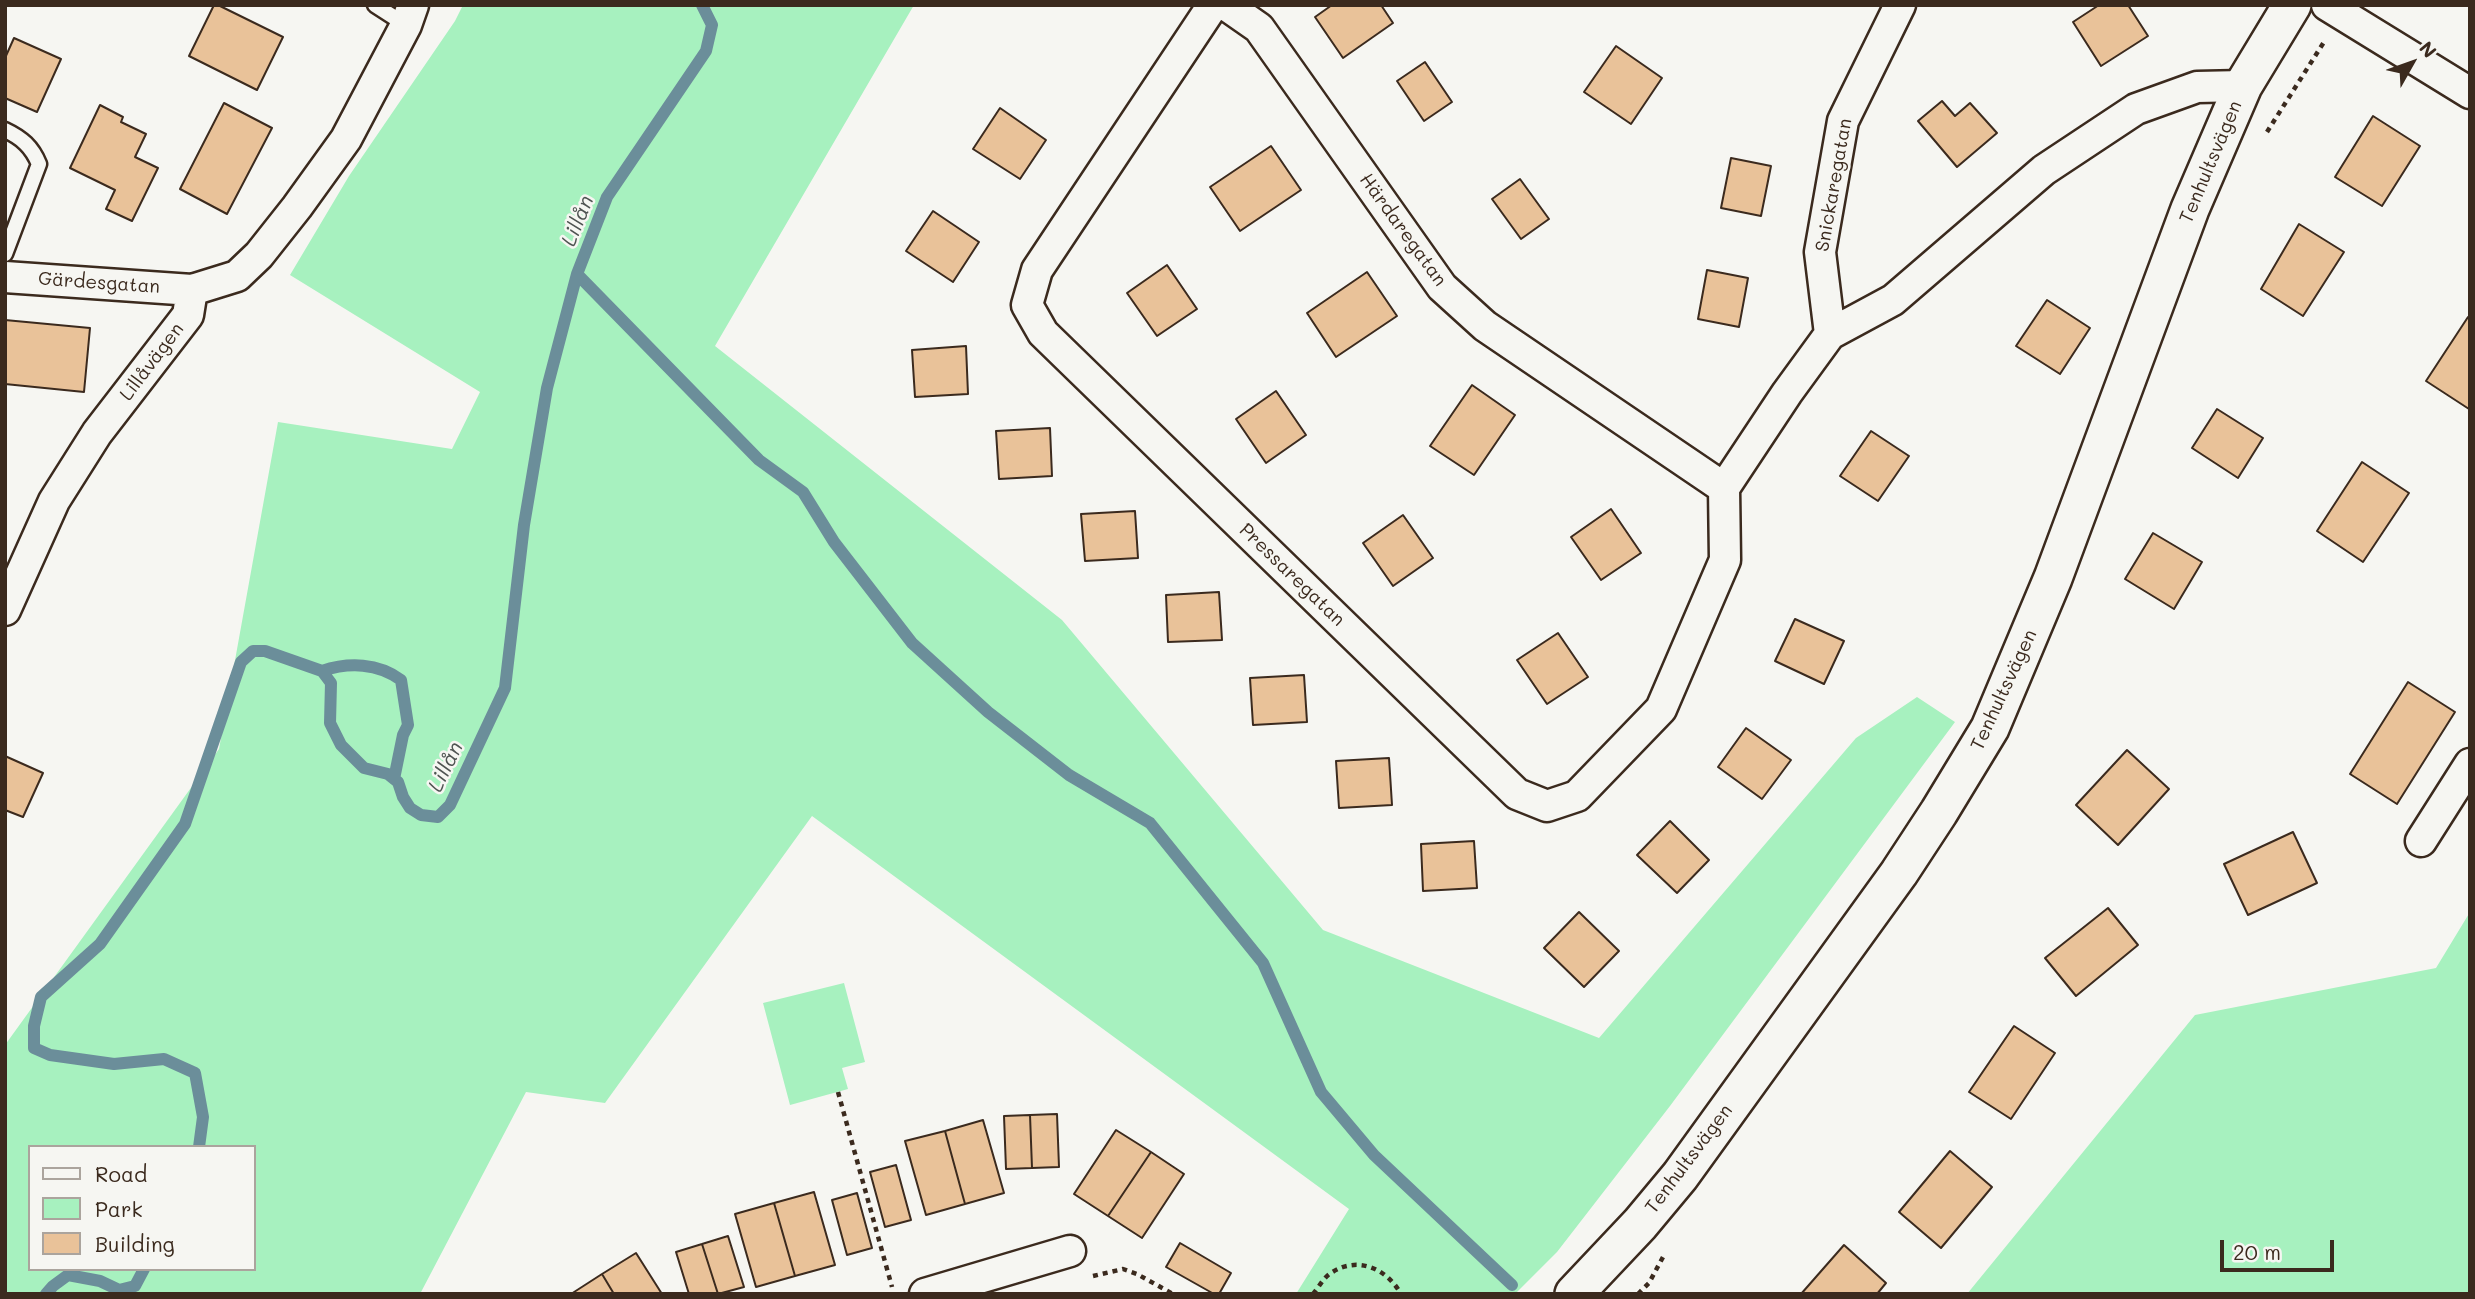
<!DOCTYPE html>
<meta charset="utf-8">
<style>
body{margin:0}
#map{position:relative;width:2475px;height:1299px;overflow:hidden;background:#f6f6f2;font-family:Mali,sans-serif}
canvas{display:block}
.frame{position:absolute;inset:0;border:7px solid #3b2a1e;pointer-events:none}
.legend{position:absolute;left:28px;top:1145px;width:228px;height:126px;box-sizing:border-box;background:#f6f6f2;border:2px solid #aba49d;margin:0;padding:9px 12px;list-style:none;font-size:21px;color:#3b2a1e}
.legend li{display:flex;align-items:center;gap:14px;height:35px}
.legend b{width:35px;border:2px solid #aba49d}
.north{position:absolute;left:2377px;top:28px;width:70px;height:70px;-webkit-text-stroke:5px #f6f6f2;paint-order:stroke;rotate:50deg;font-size:19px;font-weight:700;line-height:28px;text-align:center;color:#3b2a1e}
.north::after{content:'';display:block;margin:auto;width:24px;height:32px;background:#3b2a1e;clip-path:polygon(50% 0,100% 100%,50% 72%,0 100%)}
.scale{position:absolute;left:2220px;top:1240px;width:114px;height:32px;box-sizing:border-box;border:4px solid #3b2a1e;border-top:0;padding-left:9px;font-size:21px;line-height:24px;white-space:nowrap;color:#3b2a1e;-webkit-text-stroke:5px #f6f6f2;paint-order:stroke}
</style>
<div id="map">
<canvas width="2475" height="1299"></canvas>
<div class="frame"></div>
<ul class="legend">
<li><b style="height:9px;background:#f6f6f2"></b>Road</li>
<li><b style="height:19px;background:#a7f1bf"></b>Park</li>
<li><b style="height:19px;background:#e9c299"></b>Building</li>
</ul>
<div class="north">N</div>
<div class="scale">20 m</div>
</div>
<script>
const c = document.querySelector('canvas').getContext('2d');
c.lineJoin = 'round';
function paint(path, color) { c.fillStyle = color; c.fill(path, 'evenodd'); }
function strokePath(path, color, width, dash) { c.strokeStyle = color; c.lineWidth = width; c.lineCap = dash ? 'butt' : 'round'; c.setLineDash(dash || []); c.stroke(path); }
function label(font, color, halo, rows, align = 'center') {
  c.font = font + ' Mali,sans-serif'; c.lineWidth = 5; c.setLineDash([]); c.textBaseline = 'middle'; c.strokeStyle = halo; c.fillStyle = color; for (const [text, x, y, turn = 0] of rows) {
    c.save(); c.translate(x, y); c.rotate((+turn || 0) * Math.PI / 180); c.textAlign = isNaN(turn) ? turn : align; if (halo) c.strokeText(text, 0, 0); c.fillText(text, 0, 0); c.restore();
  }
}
const green = new Path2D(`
 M463 5H914L715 346 1062 620 1323 930 1599 1038 1856 738 1917 697 1955 722 1670 1106 1557 1252 1515 1294H1296L1349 1209 812 816 605 1103 526 1092 420 1294H5V1045L219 749 278 422 452 449 480 392 290 275 349 176 455 21ZM30 1147H254V1269H30Z
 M2470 912V1294H1967L2195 1015 2436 968Z
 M844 983 865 1062 842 1068 848 1089 790 1105 763 1003Z`);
const stream = new Path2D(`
 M577 274 759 460 803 492 834 542 912 643 988 712 1069 775 1150 823 1263 963 1321 1092 1374 1155 1512 1285
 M322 671C349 662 378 663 401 680L408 725 403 735 394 779
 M199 1147 203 1117 195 1073 164 1059 114 1064 50 1055 34 1048V1026L41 997 100 944 185 824 241 662 253 651H265L322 671 331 683 330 723 341 745 364 768 388 774 398 782 403 797 410 808 421 815 438 817 450 805 505 688 524 525 547 388 577 274 607 197 706 51 712 25 702 5
 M46 1294 53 1286 68 1275 100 1281 119 1290 135 1286 144 1269`);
const building = new Path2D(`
 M214 5H218L283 37 257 90 189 56Z
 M1332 5H1381L1393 23 1343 58 1315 17Z
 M2099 5H2128L2148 36 2101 66 2073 22Z
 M14 38 61 59 37 112 5 98V58Z
 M1616 46 1662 78 1631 124 1584 92Z
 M1425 62 1452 102 1424 121 1397 81Z
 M1942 101 1955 116 1970 103 1997 133 1957 167 1918 121Z
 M224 103 272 128 227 214 180 189Z
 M100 105 123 117 121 122 146 134 135 157 158 168 132 221 106 209 115 190 70 168Z
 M1000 108 1046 140 1020 179 973 149Z
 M2373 116 2420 146 2382 206 2335 177Z
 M1271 146 1301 190 1240 231 1210 187Z
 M1731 158 1771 166 1761 216 1721 208Z
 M1520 179 1549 219 1521 239 1492 199Z
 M933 211 979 242 953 282 906 251Z
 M2299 224 2344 252 2303 316 2261 289Z
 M1167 265 1197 309 1157 336 1127 293Z
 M1707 270 1748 278 1739 327 1698 319Z
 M1367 272 1397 316 1336 357 1307 313Z
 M2047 300 2090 328 2060 374 2016 346Z
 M2468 317 2470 318 2469 409 2426 381Z
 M5 320 90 328 84 392 5 384Z
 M966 346 968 394 915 397 912 350Z
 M1472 385 1515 415 1474 475 1430 446Z
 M1276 391 1306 435 1266 463 1236 419Z
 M2217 409 2263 438 2238 478 2192 448Z
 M1050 428 1052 476 999 479 996 431Z
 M1871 431 1909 456 1878 501 1840 476Z
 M2362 462 2409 493 2363 562 2317 531Z
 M1611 509 1641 553 1601 580 1571 537Z
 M1135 511 1138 558 1085 561 1081 514Z
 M1403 515 1433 558 1393 586 1363 543Z
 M2153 533 2202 562 2174 609 2125 579Z
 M1219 592 1222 640 1168 642 1166 595Z
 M1795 619 1844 641 1824 684 1775 661Z
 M1558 633 1588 677 1547 704 1517 660Z
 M1304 675 1307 722 1253 725 1250 678Z
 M2408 682 2455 712 2397 804 2350 774Z
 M1746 728 1791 760 1762 799 1718 767Z
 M2127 750 2169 789 2118 845 2076 805Z
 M5 756 43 773 23 817 5 810Z
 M1389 758 1392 805 1339 808 1336 761Z
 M1670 821 1709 860 1677 893 1637 855Z
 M2293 832 2317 883 2248 915 2224 864Z
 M1474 841 1477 888 1423 891 1421 844Z
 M2108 908 2138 945 2076 996 2045 958Z
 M1579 912 1619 951 1584 987 1544 948Z
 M2014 1026 2055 1053 2011 1119 1969 1092Z
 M1057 1114 1059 1167 1032 1168 1030 1115Z
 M1030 1115 1032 1168 1006 1169 1004 1116Z
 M983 1120 1004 1193 965 1204 945 1131Z
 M1116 1130 1151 1152 1108 1216 1074 1194Z
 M945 1131 965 1204 926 1215 905 1141Z
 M1950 1151 1992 1187 1941 1248 1899 1212Z
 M1151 1152 1184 1174 1142 1238 1108 1216Z
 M896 1165 911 1220 885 1227 870 1172Z
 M814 1192 835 1265 795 1276 774 1203Z
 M857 1193 872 1248 847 1255 832 1200Z
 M774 1203 795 1276 756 1287 735 1214Z
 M728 1236 744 1287 718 1294 702 1244Z
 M1180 1243 1231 1273 1219 1294H1214L1166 1267Z
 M702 1244 718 1294H689L676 1252Z
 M1844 1245 1886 1283 1877 1294H1801Z
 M636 1253 662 1294H614L602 1274Z
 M602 1274 614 1294H571Z`);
const path = new Path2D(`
 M2267 132 2324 42
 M838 1092 892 1287
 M1093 1276 1123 1269 1137 1274 1173 1294
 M1313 1294C1319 1287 1324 1277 1331 1273 1358 1255 1387 1269 1401 1294
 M1638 1294 1649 1283 1663 1257`);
const service = new Path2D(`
 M375 5 406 25
 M5 130C22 138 32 147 39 164L5 254`);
const minor = new Path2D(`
 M1213 5 1037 270 1027 305 1043 333 1517 794 1547 806 1577 796 1661 709 1725 560 1724 488
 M1226 5 1259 28 1442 287 1485 326 1724 488
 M2327 5 2470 93
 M5 277 192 290 237 276 259 255 297 207 346 139 406 25 413 5
 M1830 334 1820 252 1843 121 1900 5
 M1724 488 1787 393 1830 334 1893 300 2044 170 2136 109 2197 87 2243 86
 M5 610 54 501 97 433 188 315 192 290
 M2421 841 2470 764
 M925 1294 1070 1251`);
const tertiary = new Path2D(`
 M1574 1294 1640 1224 1680 1176 1899 873 1939 812 1990 728 2053 578 2190 209 2243 86 2292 5`);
const streetNames = [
 ["Tenhultsvägen",2211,162,-67],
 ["Snickaregatan",1834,185,-80],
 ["Härdaregatan",1403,230,54],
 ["Gärdesgatan",99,283,4],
 ["Lillåvägen",152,362,-53],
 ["Pressaregatan",1292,575,44],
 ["Tenhultsvägen",2004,690,-65],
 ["Tenhultsvägen",1689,1159,-53]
];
const waterNames = [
 ["Lillån",578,221,-68],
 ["Lillån",446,767,-64]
];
paint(green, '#a7f1bf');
strokePath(stream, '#6b8e9a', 12);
paint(building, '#e9c299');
strokePath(building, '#3b2a1e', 2);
strokePath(service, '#3b2a1e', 19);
strokePath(minor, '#3b2a1e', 35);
strokePath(tertiary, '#3b2a1e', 42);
strokePath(path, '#3b2a1e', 4.5, [5, 5]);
strokePath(service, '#f6f6f2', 14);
strokePath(minor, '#f6f6f2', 30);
strokePath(tertiary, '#f6f6f2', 37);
label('19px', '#3b2a1e', '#f6f6f2', streetNames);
label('italic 21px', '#4f5452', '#f6f6f2', waterNames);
</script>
